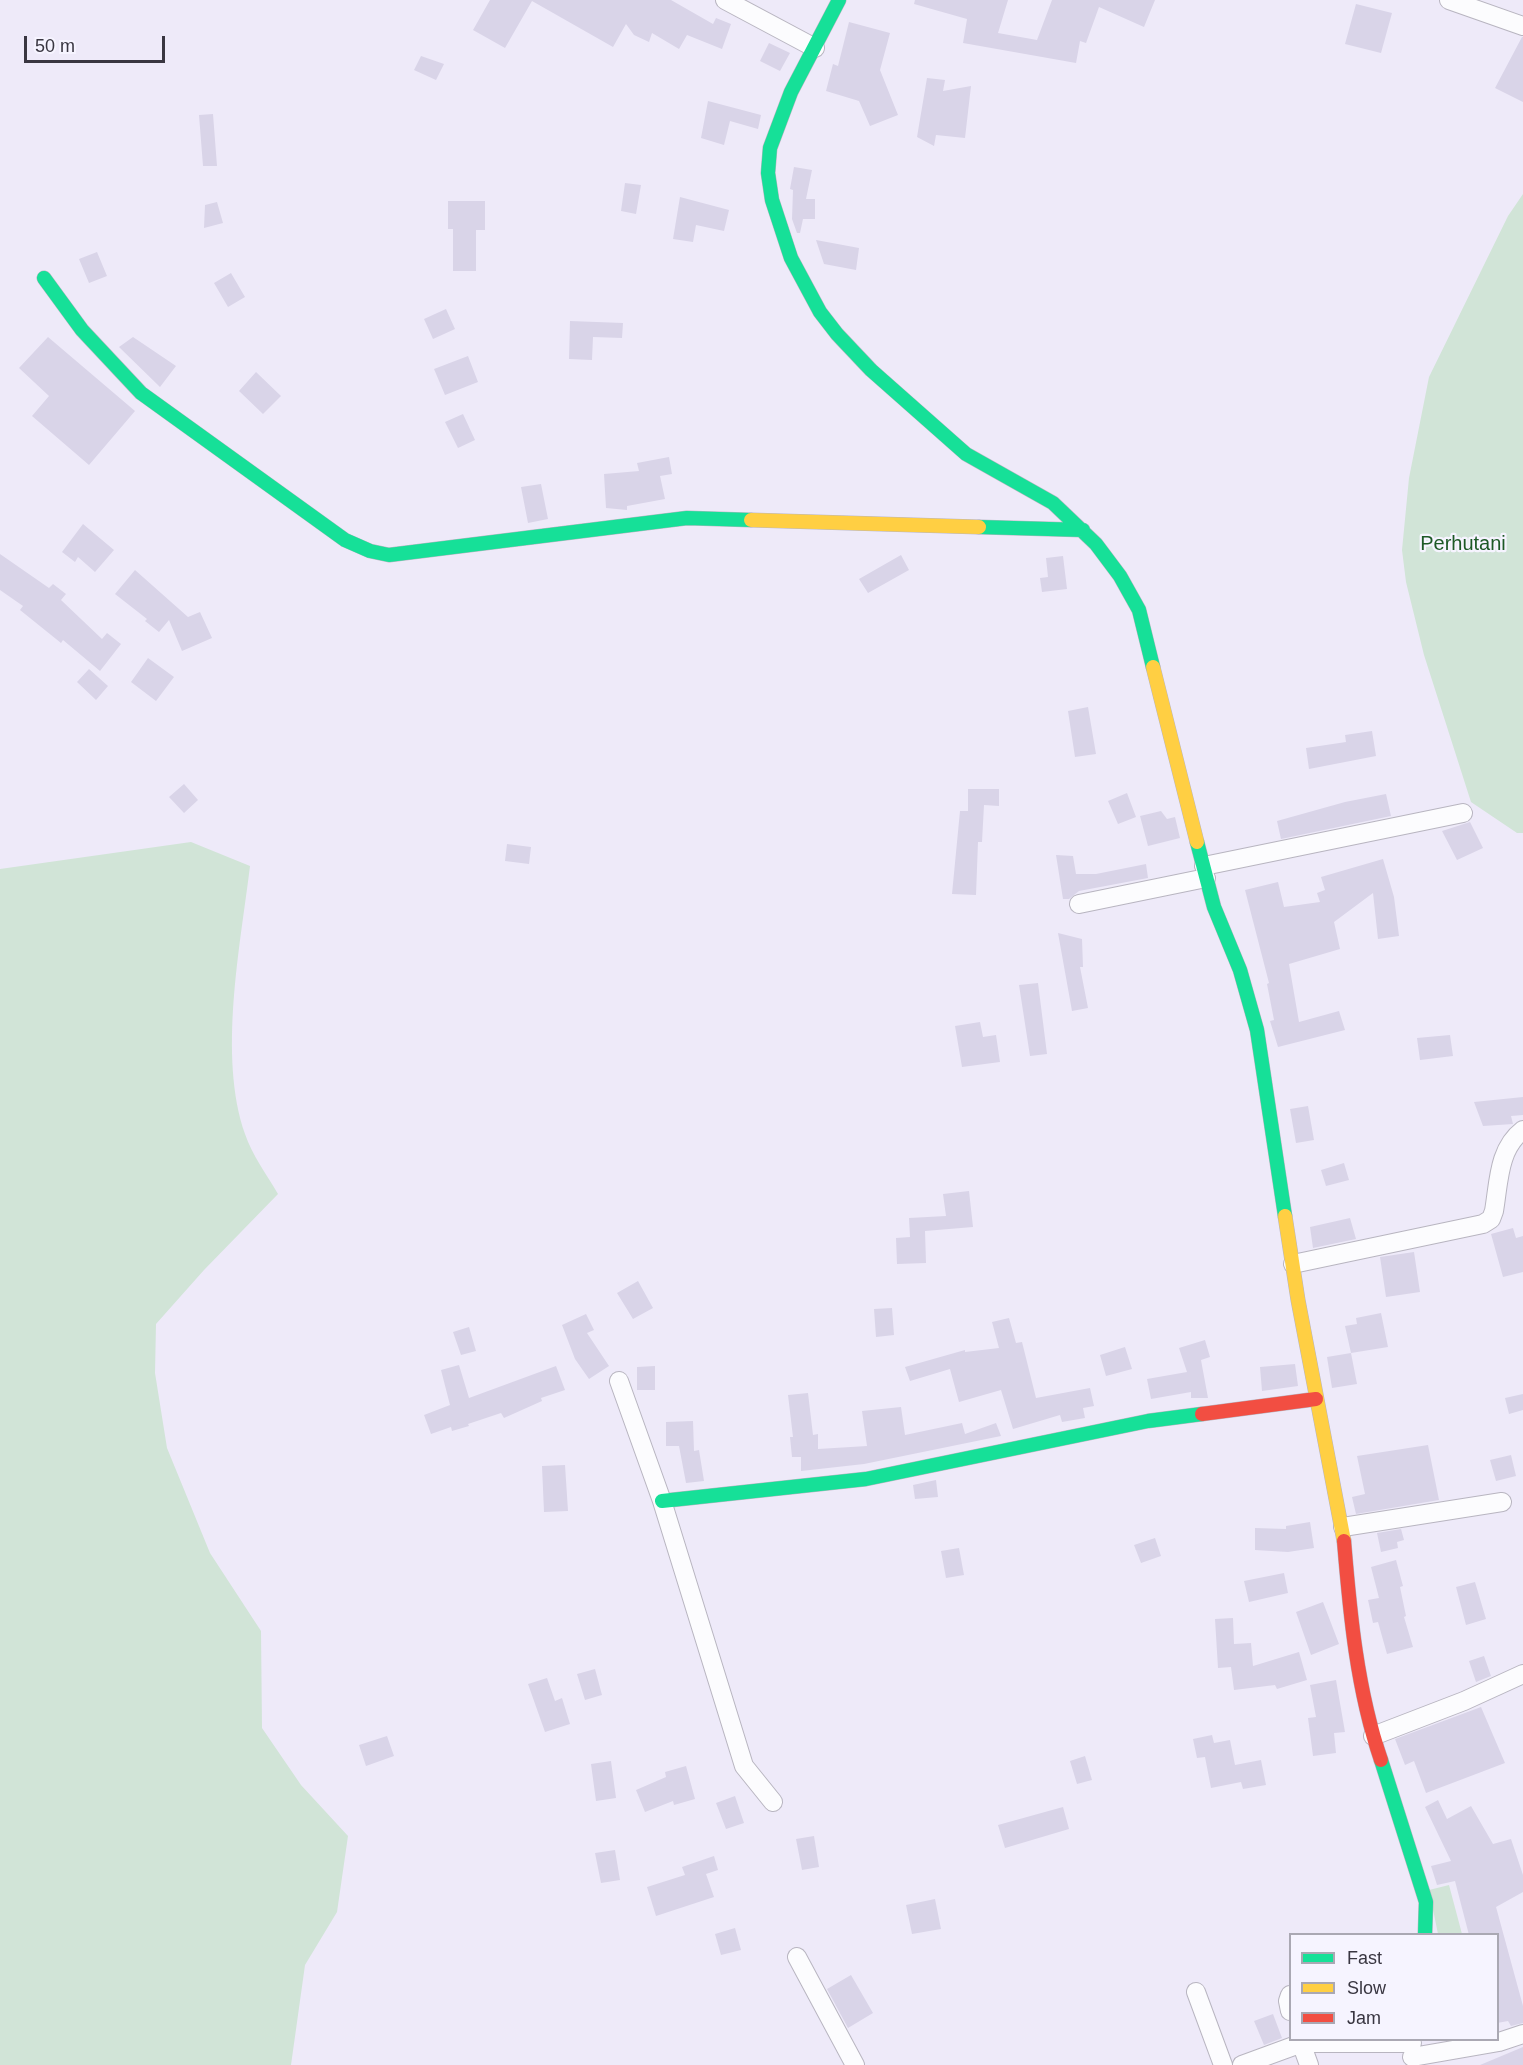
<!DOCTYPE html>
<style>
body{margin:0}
#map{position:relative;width:1523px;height:2065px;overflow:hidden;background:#eeeaf9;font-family:Helvetica,sans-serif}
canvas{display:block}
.legend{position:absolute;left:1289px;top:1933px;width:210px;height:108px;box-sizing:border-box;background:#f6f4ff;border:2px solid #aaa8b3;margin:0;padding:8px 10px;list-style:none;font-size:18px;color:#393641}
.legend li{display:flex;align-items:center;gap:12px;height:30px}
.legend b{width:30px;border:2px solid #aaa8b3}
.scale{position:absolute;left:24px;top:36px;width:141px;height:27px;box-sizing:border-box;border:3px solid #393641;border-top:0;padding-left:8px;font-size:18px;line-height:21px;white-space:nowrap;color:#393641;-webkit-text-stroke:4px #f6f4ff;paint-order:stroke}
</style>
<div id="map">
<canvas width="1523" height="2065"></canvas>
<ul class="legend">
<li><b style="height:8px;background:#16e098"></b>Fast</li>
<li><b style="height:8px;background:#ffcf43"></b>Slow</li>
<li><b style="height:8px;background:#f24e42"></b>Jam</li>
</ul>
<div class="scale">50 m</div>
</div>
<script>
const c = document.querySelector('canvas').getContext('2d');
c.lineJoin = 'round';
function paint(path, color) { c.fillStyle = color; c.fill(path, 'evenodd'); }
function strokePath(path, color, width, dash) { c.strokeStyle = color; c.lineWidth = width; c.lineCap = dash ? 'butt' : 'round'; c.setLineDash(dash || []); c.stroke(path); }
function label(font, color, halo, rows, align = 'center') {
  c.font = font + ' Helvetica,sans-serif'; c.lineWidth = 4.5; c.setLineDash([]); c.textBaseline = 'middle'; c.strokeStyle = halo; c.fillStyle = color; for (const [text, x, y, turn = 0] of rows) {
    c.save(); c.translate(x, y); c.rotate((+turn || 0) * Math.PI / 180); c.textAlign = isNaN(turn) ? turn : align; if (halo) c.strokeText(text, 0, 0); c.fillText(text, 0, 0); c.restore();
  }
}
const green = new Path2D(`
 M1523 194V833H1517L1471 802 1424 655 1406 582 1402 550 1409 478 1429 377 1508 216Z
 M191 842 250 866C240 948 218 1056 245 1134 252 1155 267 1175 278 1194L204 1270 156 1324 155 1373 167 1448 210 1553 261 1631 262 1728 301 1785 348 1836 337 1912 305 1965 291 2065H0V869Z
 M1449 1885 1462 1934H1438L1429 1890Z`);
const building = new Path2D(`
 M490 0H671L713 24 716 18 731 24 722 49 687 35 679 49 652 33 649 42 634 35 626 24 613 47 532 1 505 48 473 30Z
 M915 0H1008L998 33 1037 40 1052 0H1155L1144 27 1099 7 1086 43 1080 41 1076 63 963 43 967 19 914 4Z
 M1356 4 1392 13 1381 53 1345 44Z
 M849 22 890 33 880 70 898 115 870 126 859 101 826 91 833 64 838 66Z
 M1522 37H1523V102L1495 88Z
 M769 43 790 53 780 71 760 61Z
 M421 56 444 64 436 80 414 70Z
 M927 78 945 80 943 91 971 86 965 138 936 135 934 146 917 137Z
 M708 101 761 115 758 129 730 121 724 145 701 138Z
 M213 114 217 166H203L199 115Z
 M794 167 812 170 806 199H815V219H803L800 233H797L792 219 793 190 790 189Z
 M625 183 641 185 636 214 621 211Z
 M680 197 729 210 724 231 696 225 693 242 673 239Z
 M448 201H485V230H476V271H453V229H448Z
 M217 202 223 223 204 228 205 205Z
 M816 240 859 248 856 270 824 264Z
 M97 252 107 276 89 283 79 259Z
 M231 273 245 297 228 307 214 283Z
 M446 309 455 329 433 339 424 319Z
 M570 321 623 323 622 338 593 337 592 360 569 359Z
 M48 337 135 411 89 465 32 416 49 396 19 368Z
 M133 337 176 366 160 387 119 347Z
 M468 356 478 382 445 395 434 369Z
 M256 372 281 396 263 414 239 391Z
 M463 414 475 440 458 448 445 422Z
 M669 457 672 474 660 476 665 499 627 506V510L606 508 604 474 639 471 637 463Z
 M541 484 548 519 528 523 521 487Z
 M83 524 114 550 95 572 78 557 75 562 62 552Z
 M0 554 49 588 53 584 66 594 61 600 102 639 107 633 121 644 100 671 63 640 61 643 20 610 23 606 0 590Z
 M901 555 909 570 868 593 859 579Z
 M1063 556 1067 589 1042 592 1040 578 1048 577 1046 558Z
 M135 570 188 617 200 612 212 638 182 651 169 620 159 632 145 621 147 619 115 594Z
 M148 658 174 677 156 701 131 682Z
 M89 669 108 686 96 700 77 682Z
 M1088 707 1096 754 1075 757 1068 711Z
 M1372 731 1376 756 1309 769 1306 748 1346 742 1345 735Z
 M184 784 198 800 184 813 169 797Z
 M968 789H999V806L984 805 982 842H978L976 895 952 894 960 811H968Z
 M1127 793 1136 817 1118 824 1108 801Z
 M1386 794 1391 816 1281 839 1277 821 1345 802Z
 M1161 811 1167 819 1175 817 1180 838 1148 846 1140 816Z
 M1470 822 1483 848 1457 860 1442 831Z
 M507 844 531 847 529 864 505 861Z
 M1056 855 1073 856 1076 874H1096L1146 864 1148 878 1079 891 1069 899H1063Z
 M1383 859 1394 897 1399 936 1378 939 1373 893 1334 922 1340 949 1289 964 1299 1022 1339 1011 1345 1030 1278 1047 1270 1021 1274 1020 1267 984 1269 983 1245 890 1278 882 1284 907 1320 902 1317 893 1325 890 1321 877Z
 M1058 933 1082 939 1083 967H1080L1088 1008 1072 1011Z
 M1038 983 1047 1054 1030 1056 1019 985Z
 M980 1022 983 1037 996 1035 1000 1062 962 1067 955 1026Z
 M1450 1035 1453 1056 1420 1060 1417 1038Z
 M1523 1097V1115L1511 1116 1513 1124 1483 1126 1474 1102Z
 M1308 1106 1314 1140 1296 1143 1290 1109Z
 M1344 1163 1349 1180 1326 1186 1321 1170Z
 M969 1191 973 1227 925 1231 926 1263 897 1264 896 1238 910 1237 909 1218 946 1216 943 1194Z
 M1350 1218 1356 1239 1313 1248 1310 1227Z
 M1513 1228 1516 1238 1523 1236V1272L1503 1277 1491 1234Z
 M1414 1252 1420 1292 1386 1297 1380 1257Z
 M638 1281 653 1308 633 1319 617 1293Z
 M892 1308 894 1335 876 1337 874 1309Z
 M1381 1313 1388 1347 1351 1353 1345 1326 1357 1324 1356 1318Z
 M586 1314 594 1330 587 1333 609 1366 589 1379 575 1359 562 1325Z
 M1009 1318 1016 1343 1022 1342 1036 1398 1090 1388 1094 1406 1083 1408 1085 1418 1062 1422 1060 1415 1013 1429 1001 1390 959 1402 950 1369 910 1381 905 1367 965 1350V1352L999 1348 992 1322Z
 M469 1327 476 1351 461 1355 453 1332Z
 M1205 1340 1210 1357 1201 1360 1208 1398H1191V1392L1151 1399 1147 1379 1187 1372 1179 1348Z
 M1125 1347 1132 1369 1106 1376 1100 1355Z
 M1351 1353 1357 1384 1332 1388 1327 1357Z
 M1295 1364 1298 1386 1262 1391 1260 1367Z
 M459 1365 469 1398 556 1366 565 1390 541 1398 542 1401 504 1418 501 1413 468 1424 469 1426 452 1431 451 1427 431 1434 424 1415 450 1405 441 1370Z
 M655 1366V1390H637V1367Z
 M808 1393 813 1435 818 1434V1449L867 1446 862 1411 901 1407 905 1435 962 1423 965 1434 996 1423 1001 1436 864 1464 801 1471V1457H792L790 1437H793L788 1395Z
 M1523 1394V1410L1509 1414 1505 1398Z
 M693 1421 694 1451 699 1450 704 1481 686 1483 679 1446H666V1422Z
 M1428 1445 1439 1500 1356 1514 1352 1497 1365 1494 1357 1456Z
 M1511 1455 1516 1476 1496 1481 1490 1460Z
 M565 1465 568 1511 544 1512 542 1466Z
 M936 1480 938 1497 915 1499 913 1485Z
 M1310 1522 1314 1548 1288 1552 1255 1550V1528L1286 1529V1526Z
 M1401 1529 1404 1540 1397 1542 1398 1548 1381 1552 1377 1533Z
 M1155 1538 1161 1556 1141 1563 1134 1545Z
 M959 1548 964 1575 946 1578 941 1551Z
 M1396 1560 1403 1586 1400 1587 1406 1616 1404 1617 1413 1647 1387 1654 1378 1622 1373 1623 1368 1600 1379 1598 1371 1567Z
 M1284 1573 1288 1593 1249 1602 1244 1581Z
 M1475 1582 1486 1619 1466 1625 1456 1587Z
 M1323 1602 1339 1644 1311 1655 1296 1612Z
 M1233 1618 1234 1644 1251 1643 1253 1666 1299 1652 1307 1680 1277 1689 1275 1685 1234 1690 1231 1667 1218 1668 1215 1619Z
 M1484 1656 1491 1676 1476 1682 1469 1661Z
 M595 1669 602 1695 585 1700 577 1674Z
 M547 1678 555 1701 562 1698 570 1724 545 1732 528 1684Z
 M1336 1680 1345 1732 1334 1733 1336 1753 1313 1756 1308 1718 1316 1717 1310 1685Z
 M1481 1707 1505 1763 1426 1793 1414 1761 1405 1765 1395 1739Z
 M1212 1735 1214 1743 1230 1740 1235 1765 1261 1760 1266 1785 1243 1789 1241 1782 1211 1788 1205 1757 1197 1758 1193 1739Z
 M387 1736 394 1756 366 1766 359 1745Z
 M1085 1756 1092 1780 1077 1784 1070 1761Z
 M611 1761 616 1798 596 1801 591 1764Z
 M686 1766 695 1799 674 1805 673 1801 645 1812 636 1790 666 1777 665 1772Z
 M735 1796 744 1823 726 1829 716 1803Z
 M1438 1800 1447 1819 1471 1806 1493 1844 1511 1839 1523 1875V1892L1496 1907 1523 2006V2023L1511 2026 1508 2021 1497 2023V1935H1469L1455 1881 1437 1885 1431 1866 1451 1861 1425 1807Z
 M1063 1807 1069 1829 1005 1848 998 1825Z
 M814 1836 819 1867 802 1870 796 1839Z
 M615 1850 620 1880 601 1883 595 1853Z
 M714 1856 718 1870 706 1874 714 1897 656 1916 647 1887 685 1875 682 1867Z
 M935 1899 941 1929 912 1934 906 1905Z
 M735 1928 741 1950 721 1955 715 1934Z
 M851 1975 873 2013 848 2028 827 1989Z
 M1273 2014 1282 2038 1264 2045 1254 2021Z
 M1523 2047V2065H1480Z`);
const street = new Path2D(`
 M725 0 815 48
 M1449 0 1523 26
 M1204 866 1463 813
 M1079 904 1206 878
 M1293 1264 1483 1224 1491 1219 1494 1211C1499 1182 1498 1149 1523 1130
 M619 1381 662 1501 744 1766 773 1802
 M1343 1527 1502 1502
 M1373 1736 1464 1701 1523 1674
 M797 1957 855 2065
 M1196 1992 1223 2065
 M1290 1995 1288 2001 1290 2011
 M1300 2040 1309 2065
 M1412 2057 1499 2042 1523 2034
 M1242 2065 1302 2043H1412`);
const fast = new Path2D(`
 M839 0 791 92 770 148 768 173 772 200 791 258 820 312 837 334 871 370 966 454 1053 503 1096 544 1120 576 1139 610 1153 667
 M44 278 82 330 141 393 345 540 370 551 389 555 687 518 751 520
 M979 527 1083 530
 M1197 842 1214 907 1240 970 1257 1030 1285 1216
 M662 1501 866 1479 1148 1421 1202 1414
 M1381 1760 1426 1902 1425 1934`);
const slow = new Path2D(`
 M751 520 979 527
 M1153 667 1197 842
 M1285 1216 1298 1300 1344 1541`);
const jam = new Path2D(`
 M1202 1414 1316 1399
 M1344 1541C1350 1614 1357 1690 1381 1760`);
const parkNames = [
 ["Perhutani",1463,544]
];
paint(green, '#d1e4d7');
paint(building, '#d9d4e8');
strokePath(street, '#b8b5c0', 20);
strokePath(fast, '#b8b5c0', 15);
strokePath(slow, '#b8b5c0', 15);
strokePath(jam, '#b8b5c0', 15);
strokePath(street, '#fcfcfe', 18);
strokePath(fast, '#16e098', 14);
strokePath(slow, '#ffcf43', 14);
strokePath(jam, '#f24e42', 14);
label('20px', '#1d5926', '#f6f4ff', parkNames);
</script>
